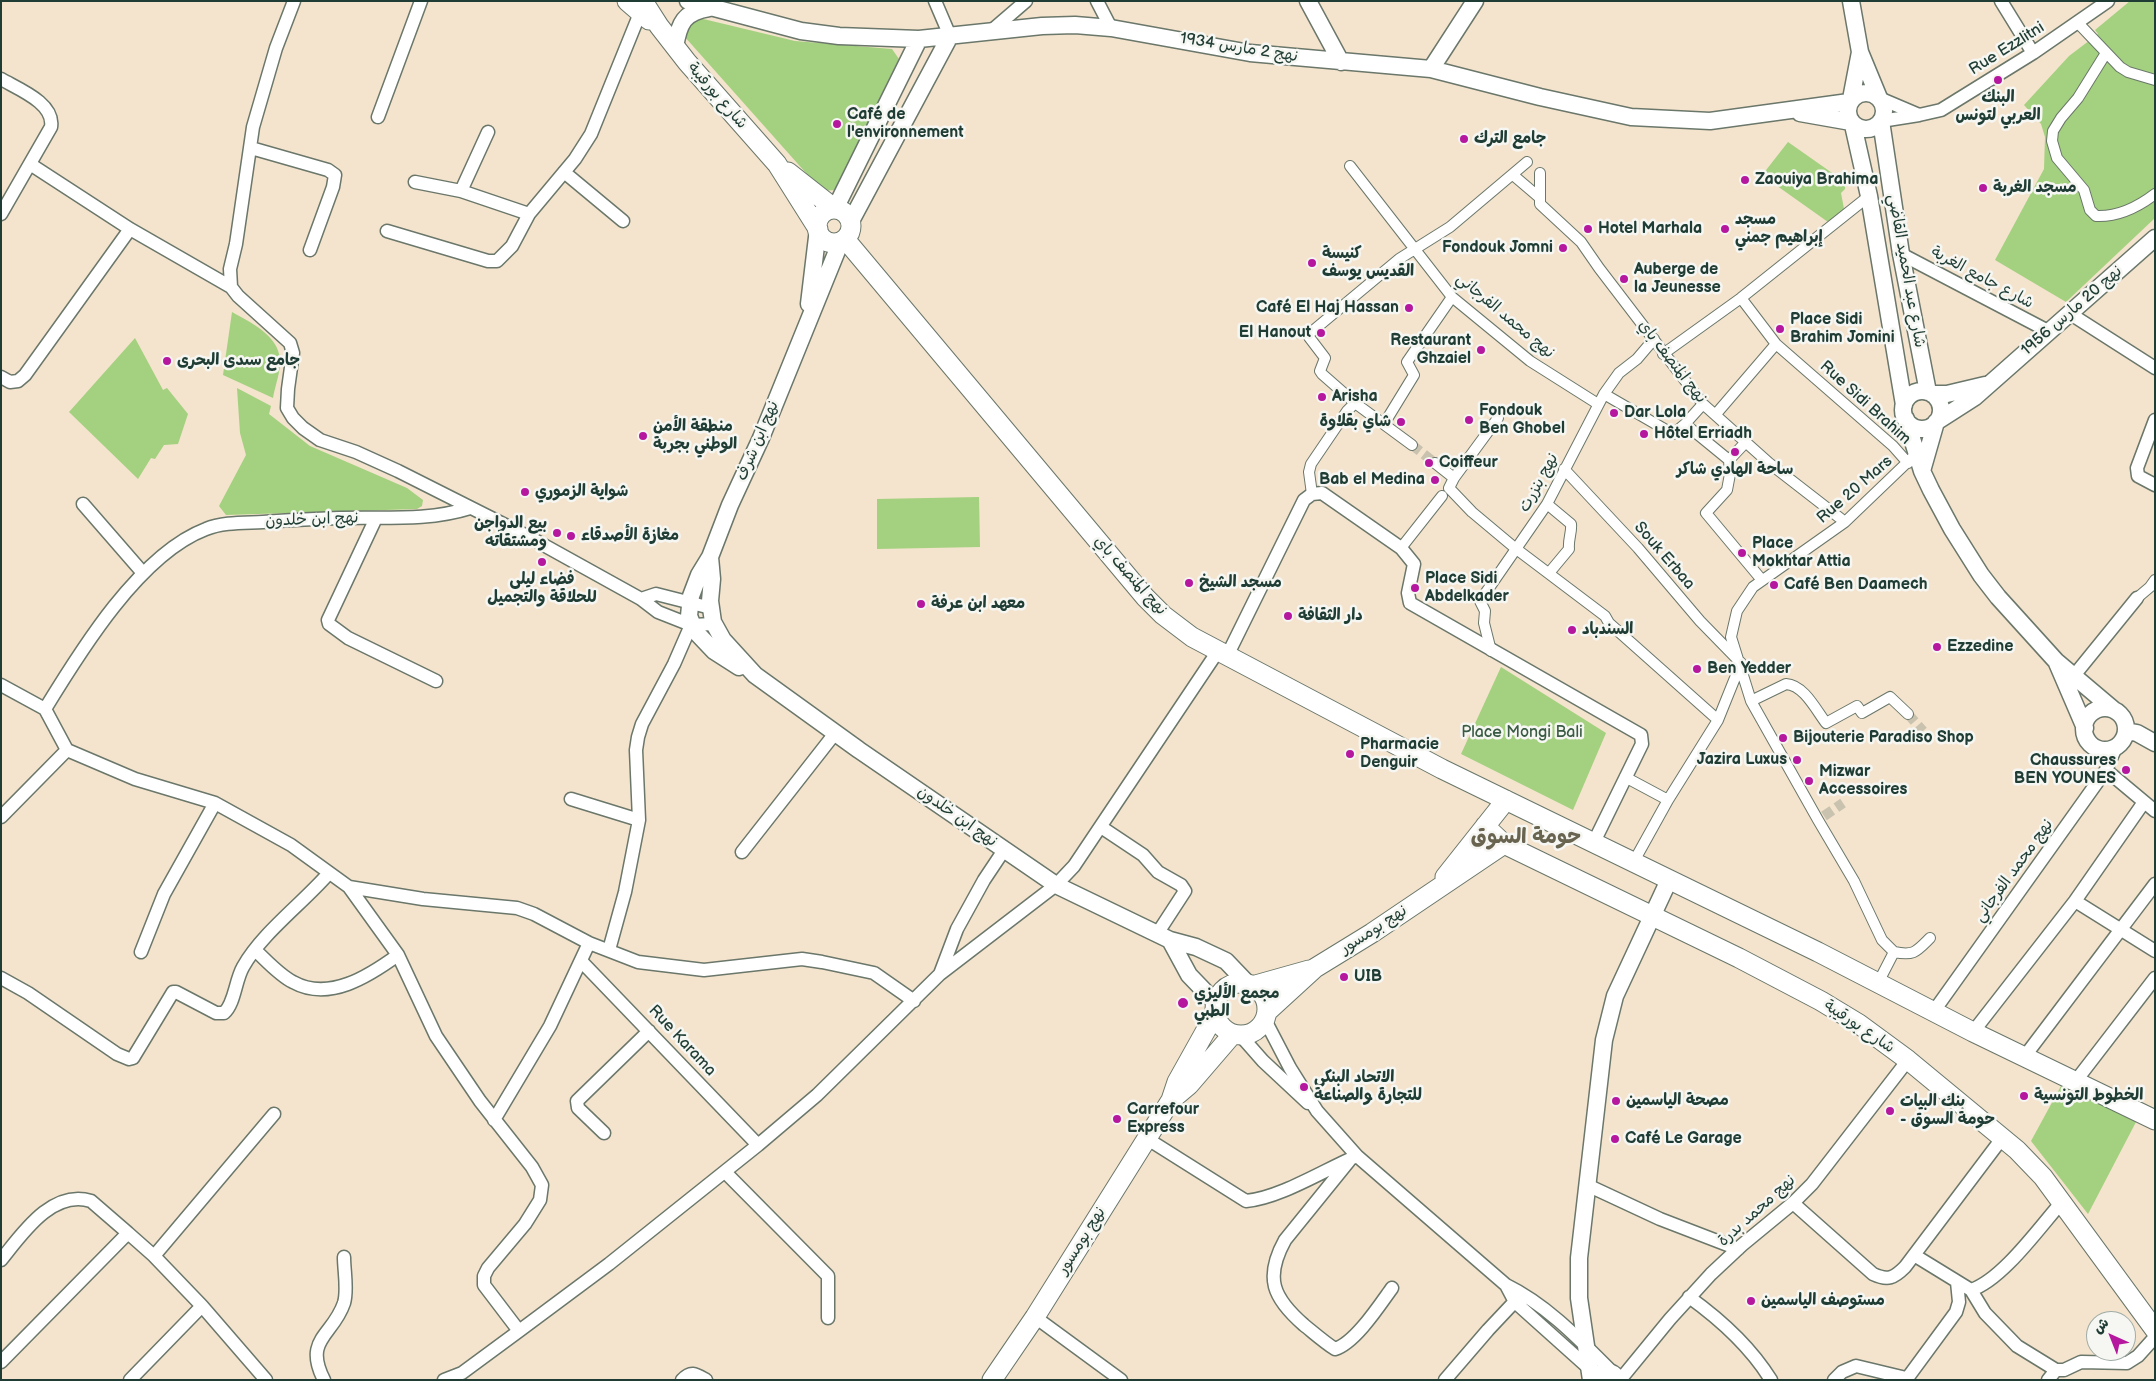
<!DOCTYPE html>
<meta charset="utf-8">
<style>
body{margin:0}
#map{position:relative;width:2156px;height:1381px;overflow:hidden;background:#f4e3cd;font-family:"Balsamiq Sans","Playpen Sans Arabic",sans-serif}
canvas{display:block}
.frame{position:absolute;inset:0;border:2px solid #1f3d34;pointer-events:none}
.north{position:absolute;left:2086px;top:1311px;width:50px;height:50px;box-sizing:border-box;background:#f6f6f2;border:1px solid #a0aca6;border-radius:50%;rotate:316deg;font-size:14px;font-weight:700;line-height:20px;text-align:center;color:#1f3d34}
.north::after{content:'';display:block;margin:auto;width:18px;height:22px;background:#b5179e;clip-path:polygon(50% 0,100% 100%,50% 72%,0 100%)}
</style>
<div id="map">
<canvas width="2156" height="1381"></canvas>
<div class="frame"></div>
<div class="north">ش</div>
</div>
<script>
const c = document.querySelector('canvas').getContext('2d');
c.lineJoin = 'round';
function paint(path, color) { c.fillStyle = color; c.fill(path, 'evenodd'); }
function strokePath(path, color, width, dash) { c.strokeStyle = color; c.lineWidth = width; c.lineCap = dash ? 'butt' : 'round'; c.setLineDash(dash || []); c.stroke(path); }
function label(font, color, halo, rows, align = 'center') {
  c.font = font + ' "Balsamiq Sans","Playpen Sans Arabic",sans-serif'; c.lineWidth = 5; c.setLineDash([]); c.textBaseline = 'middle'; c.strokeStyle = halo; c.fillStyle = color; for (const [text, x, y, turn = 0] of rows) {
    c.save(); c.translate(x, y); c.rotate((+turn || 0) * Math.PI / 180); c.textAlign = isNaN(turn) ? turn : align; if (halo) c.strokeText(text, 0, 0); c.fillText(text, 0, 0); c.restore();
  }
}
const green = new Path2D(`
 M2130 1H2155V218L2066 302 1995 260 2044 169 2045 137 2041 124 2024 105 2069 56 2098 34 2095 30Z
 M695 17 795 41 892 49 899 59 835 190 822 191 684 36Z
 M1788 142 1845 182V189L1841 193 1844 209 1828 222 1773 183V180L1763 174Z
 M232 312C250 322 278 335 280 359 281 371 275 386 273 398L223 375Z
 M135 338 163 390 167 388 188 414 178 444 164 445 155 459 151 458 138 479 69 412Z
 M237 388 271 406 269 414 310 446 407 488 423 500 422 506 417 509 226 515 219 506 246 455 240 433Z
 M979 497 980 547 877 549V499Z
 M1501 667 1606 733 1573 810 1461 754Z
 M2061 1086 2136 1122 2088 1214 2031 1141Z`);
const pedestrianTunnel = new Path2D(`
 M1412 445 1435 463
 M1908 714 1923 731
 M1824 816 1843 803`);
const pedestrian = new Path2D(`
 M2078 23 2120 67 2128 72 2155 80
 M2106 53 2078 98 2061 118 2053 131 2052 141 2057 158 2084 190 2090 210 2096 216C2117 217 2138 207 2155 194
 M1350 166 1452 297 1530 361 1598 404
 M1540 173V204L1581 242 1599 268 1703 404 1769 463 1845 522
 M1513 175 1540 198
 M1741 298 1776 344 1893 446 1908 463
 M1663 354 1741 298 1869 196
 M1604 394 1673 434 1685 424 1703 404
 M1716 414 1776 344
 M1384 424 1414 375 1407 362 1452 297
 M1685 424 1729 460
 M1745 443 1729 460 1730 474 1727 490 1706 513 1761 579
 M1412 445 1355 403 1322 374 1320 371 1325 358 1309 337V334L1399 259 1450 227 1527 162
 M1435 463 1454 478 1449 488 1472 512 1515 548 1605 616 1609 623 1718 720
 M1564 469 1638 548 1700 621 1741 663 1718 720 1668 800 1633 863
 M1454 478 1498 418
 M1312 494 1309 472 1311 464 1347 411 1355 403
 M1547 504 1571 524C1572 532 1568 539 1569 549L1549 573
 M1401 548 1442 496
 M2137 598 2150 587 2155 580
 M1491 651 1484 623 1485 611 1480 601 1547 504 1604 394 1619 373 1637 359 1654 339
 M1751 701 1786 684C1804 685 1816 710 1826 723L1857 706 1862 713 1890 697 1908 714
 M1625 777 1668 800
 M1894 952C1914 956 1916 952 1930 938
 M1878 983 1894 952 1882 940 1854 881 1818 820 1751 701 1731 637 1737 611 1753 587 1845 522 1917 453`);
const minor = new Path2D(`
 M294 1 276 48 253 127 236 244 230 269 231 287 238 296 290 343 293 353 288 389 287 408 293 418 303 428 320 440 356 452 398 471 531 538 641 599 658 612 691 625 714 624
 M935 1 950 36
 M1097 1 1111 28
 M2001 1 2033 53
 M990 32 1026 1
 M1 79C18 89 55 103 51 127L1 214
 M1879 98 1919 115
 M378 117 421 1
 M1881 121 1919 115 1941 110 2033 53 2108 1
 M251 148 328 170 335 175 333 187 310 250
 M30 164 130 229 231 287
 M564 172 623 221
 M415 182 461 191 529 214
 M461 191 488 132
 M387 231 488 261H497L512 246 529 214 575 159 591 134 640 13 645 9
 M1901 254 2048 331
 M2069 313 2155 368
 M1 377 10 382 18 381 25 375 130 229
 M2155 420 2137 468 2138 476 2155 485
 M83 504 143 573
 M376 518 328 620 329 624 348 638 436 681
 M641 599 656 594 711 608
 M1227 656 1304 500 1312 494 1322 493 1401 548 1414 564 1408 593 1410 603 1641 735 1642 744 1593 844
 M2068 683 2137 598
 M1 685 45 709 67 750 135 779 215 803 291 845 349 887 423 899 517 908 534 914 589 943 638 962 704 970 802 959 822 962 874 973 914 1001
 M45 709C81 650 140 554 206 529 223 522 245 523 263 522 289 520 316 519 342 518 385 517 429 521 470 508
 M2106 770 2155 811
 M571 799 639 820
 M1 817 67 750
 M1101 827 1143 855 1158 872 1181 885 1185 891 1157 934
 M742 852 836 732
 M349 887 398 955 436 1036 480 1101 532 1167 542 1185 540 1200 525 1224 488 1268 484 1276V1285L519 1331
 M2075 901 2155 951
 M255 950C266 960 279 975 293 982 329 1002 369 976 398 955
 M609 950 625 892 639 820 636 750 638 737 642 724 674 664 691 625
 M141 952 164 894 215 803
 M581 961 758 1145
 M940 974 957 929 984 880 1004 850
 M1 978 28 993 117 1054 129 1059 133 1058 173 992H176L216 1013H224C235 1003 235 981 243 967 262 933 303 903 329 873
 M1934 1011 2106 770 2116 747
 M1265 1020 1290 1068 1317 1111 1357 1156
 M1973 1032 2075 901 2144 802
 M1241 1036 1263 1061 1308 1103
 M2025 1056 2155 884
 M2075 1082 2155 978
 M494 1120 550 1026 589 943
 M604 1133 578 1108 577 1101 649 1031
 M1146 1138 1246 1201C1280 1198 1324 1170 1357 1156L1506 1285C1547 1305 1580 1340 1612 1372
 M1349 1161 1285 1240C1264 1278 1273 1298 1304 1325 1314 1333 1324 1342 1335 1349 1355 1343 1379 1306 1392 1288
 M725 1172 828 1276V1318
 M1587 1185 1660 1219 1738 1249
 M1793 1203 1873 1274C1888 1281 1894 1278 1905 1267L2003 1137
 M1914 1255 1971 1290 1985 1313 2017 1346 2056 1370H2064L2081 1362 2127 1363 2138 1356 2155 1337
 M154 1256 274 1114
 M1 1260C22 1234 52 1189 91 1201L128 1233
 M1506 1285 1515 1302 1592 1371
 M1971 1290C2002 1280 2039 1228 2061 1203
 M1689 1297C1721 1320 1750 1346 1771 1380
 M1035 1317 1121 1380
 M1 1362 128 1233 154 1256 202 1306 266 1380
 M130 1380 202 1306
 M324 1380C303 1339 333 1336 344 1303 348 1290 344 1271 344 1257
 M444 1380 462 1373 519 1331 609 1264 758 1145 817 1095 940 974 1056 885 1074 866 1218 651
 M682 1380C691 1370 696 1374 706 1380
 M1445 1380 1488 1330 1520 1296
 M1620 1380 1670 1319 1711 1274 1742 1245 1793 1203 1812 1184 1908 1060
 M1834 1380 1842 1372 1856 1366 1906 1378
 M1906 1380 1956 1312 1959 1302 1957 1282
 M2048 1380 2056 1370`);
const tertiary = new Path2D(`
 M688 1 801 31 839 36 919 39 1042 26 1075 25 1111 28 1250 53 1431 69 1540 97 1631 117 1710 121 1849 102
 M1308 1 1341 62
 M1851 1 1860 52 1879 98
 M675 47C679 23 684 12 709 8
 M1431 69 1475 1
 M1848 111a18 18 0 1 1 36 0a18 18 0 1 1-36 0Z
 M1851 99 1860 52
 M1800 113 1851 122
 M1881 121 1901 254 1928 392
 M1853 125 1869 196 1904 405
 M835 209 919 39
 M851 221 950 36
 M809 304 818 229
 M1903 410a19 19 0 1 1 38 0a19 19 0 1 1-38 0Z
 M1932 394H1947L1985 385
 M1906 419 1922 471 1931 490 1952 529 1981 575 1998 597 2056 661 2114 710
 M1922 471 1936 422 1975 397 2155 238
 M710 557 712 579 710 601 713 622 723 640 755 675 859 750 1056 885 1170 940 1196 947 1226 961 1248 984
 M2057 663 2085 728
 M739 667 714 651 695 631 689 616 691 596 699 575 710 557 730 505 761 438 841 241
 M2084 729a21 21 0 1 1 42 0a21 21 0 1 1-42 0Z
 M2126 731 2137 733 2155 743
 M1170 940 1189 975 1215 1002
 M1591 1380 1579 1298V1258L1604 1040 1615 996 1669 880
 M1593 1380C1600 1369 1612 1369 1619 1380`);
const secondary = new Path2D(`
 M627 1 649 20
 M643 1 659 26 687 62 777 164 818 229
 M788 172 835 209
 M817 226a17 17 0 1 1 34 0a17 17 0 1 1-34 0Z
 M845 239 1145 597 1163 615 1192 637 1442 769 1818 952 1973 1032 2155 1120
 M1485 826 1504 844 1739 958 1821 1001 1859 1024 1908 1060 2017 1150 2043 1177 2155 1330
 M1445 877 1506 800
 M1215 1009a26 26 0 1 1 52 0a26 26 0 1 1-52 0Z
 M1252 986 1309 970
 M1268 1011 1315 968 1372 933 1504 844
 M1176 1096 1189 1085 1232 1035
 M992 1380 1035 1317 1171 1100 1177 1082 1215 1014`);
const markers = [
 [1998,80,5,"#b5179e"],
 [837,124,5,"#b5179e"],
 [1464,139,5,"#b5179e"],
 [1745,180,5,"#b5179e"],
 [1983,188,5,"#b5179e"],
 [1588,229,5,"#b5179e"],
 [1725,229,5,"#b5179e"],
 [1563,248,5,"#b5179e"],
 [1312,263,5,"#b5179e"],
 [1624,279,5,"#b5179e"],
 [1409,308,5,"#b5179e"],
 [1780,329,5,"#b5179e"],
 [1321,333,5,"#b5179e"],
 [1481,350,5,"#b5179e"],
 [167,361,5,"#b5179e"],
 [1322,397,5,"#b5179e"],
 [1614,413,5,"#b5179e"],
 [1469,420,5,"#b5179e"],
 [1401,422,5,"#b5179e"],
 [1644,434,5,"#b5179e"],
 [643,436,5,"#b5179e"],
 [1735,452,5,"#b5179e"],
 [1429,463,5,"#b5179e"],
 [1435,480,5,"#b5179e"],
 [525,492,5,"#b5179e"],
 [557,533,5,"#b5179e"],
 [571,536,5,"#b5179e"],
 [1742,553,5,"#b5179e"],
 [542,562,5,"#b5179e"],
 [1189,583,5,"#b5179e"],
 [1774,585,5,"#b5179e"],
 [1415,588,5,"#b5179e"],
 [921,604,5,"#b5179e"],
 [1288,616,5,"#b5179e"],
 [1572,630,5,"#b5179e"],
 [1937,647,5,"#b5179e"],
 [1697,669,5,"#b5179e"],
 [1783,738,5,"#b5179e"],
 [1350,754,5,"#b5179e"],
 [1797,760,5,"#b5179e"],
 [2126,770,5,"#b5179e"],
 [1809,781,5,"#b5179e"],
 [1344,977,5,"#b5179e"],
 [1183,1003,6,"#b5179e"],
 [1304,1087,5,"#b5179e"],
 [2024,1096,5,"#b5179e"],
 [1616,1101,5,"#b5179e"],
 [1890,1111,5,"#b5179e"],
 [1117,1119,5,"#b5179e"],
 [1615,1139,5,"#b5179e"],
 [1751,1301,5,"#b5179e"]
];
const streetNames = [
 ["نهج 2 مارس 1934",1239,48,9],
 ["Rue Ezzlitni",2007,49,-32],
 ["شارع بورقيبة",717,96,49],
 ["شارع عبد الحميد القاضي",1906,271,80],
 ["شارع جامع الغربة",1982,278,28],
 ["نهج 20 مارس 1956",2072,311,-41],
 ["نهج محمد الفرجاني",1505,316,40],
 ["نهج المنصف باي",1672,362,52],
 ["Rue Sidi Brahim",1865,403,42],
 ["نهج ابن شرف",758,441,-67],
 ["نهج بنزرت",1539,483,-61],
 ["Rue 20 Mars",1855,490,-41],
 ["نهج ابن خلدون",312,520,-2],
 ["Souk Erbaa",1664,556,49],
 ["نهج المنصف باي",1130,576,48],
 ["نهج ابن خلدون",957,817,35],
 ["نهج محمد الفرجاني",2014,871,-54],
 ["نهج بومسور",1374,930,-33],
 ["شارع بورقيبة",1859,1027,34],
 ["Rue Karama",682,1041,47],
 ["نهج محمد بدرة",1757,1211,-42],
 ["نهج بومسور",1082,1241,-58]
];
const poiNames = [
 ["البنك",1998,98,"center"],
 ["العربي لتونس",1998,116,"center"],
 ["Café de",847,115],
 ["l'environnement",847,133],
 ["جامع الترك",1474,139],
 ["Zaouiya Brahima",1755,180],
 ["مسجد الغربة",1993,188],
 ["مسجد",1735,220],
 ["إبراهيم جمني",1735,238],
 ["Hotel Marhala",1598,229],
 ["Fondouk Jomni",1553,248,"right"],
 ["كنيسة",1322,254],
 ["القديس يوسف",1322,272],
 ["Auberge de",1634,270],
 ["la Jeunesse",1634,288],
 ["Café El Haj Hassan",1399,308,"right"],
 ["Place Sidi",1790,320],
 ["Brahim Jomini",1790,338],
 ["El Hanout",1311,333,"right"],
 ["Restaurant",1471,341,"right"],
 ["Ghzaiel",1471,359,"right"],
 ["جامع سىدى البحرى",177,361],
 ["Arisha",1332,397],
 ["Fondouk",1479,411],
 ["Ben Ghobel",1479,429],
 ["Dar Lola",1624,413],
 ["شاي بقلاوة",1391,422,"right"],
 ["منطقة الأمن",653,427],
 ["الوطني بجربة",653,445],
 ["Hôtel Erriadh",1654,434],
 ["Coiffeur",1439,463],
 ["ساحة الهادي شاكر",1735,470,"center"],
 ["Bab el Medina",1425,480,"right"],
 ["شواية الزموري",535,492],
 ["بيع الدواجن",547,524,"right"],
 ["ومشتقاته",547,542,"right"],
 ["مغازة الأصدقاء",581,536],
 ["Place",1752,544],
 ["Mokhtar Attia",1752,562],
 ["Place Sidi",1425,579],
 ["Abdelkader",1425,597],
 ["فضاء ليلى",542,580,"center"],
 ["للحلاقة والتجميل",542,598,"center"],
 ["مسجد الشيخ",1199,583],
 ["Café Ben Daamech",1784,585],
 ["معهد ابن عرفة",931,604],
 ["دار الثقافة",1298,616],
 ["السندباد",1582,630],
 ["Ezzedine",1947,647],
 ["Ben Yedder",1707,669],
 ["Bijouterie Paradiso Shop",1793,738],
 ["Pharmacie",1360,745],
 ["Denguir",1360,763],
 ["Jazira Luxus",1787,760,"right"],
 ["Chaussures",2116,761,"right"],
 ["BEN YOUNES",2116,779,"right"],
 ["Mizwar",1819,772],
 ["Accessoires",1819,790],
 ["UIB",1354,977],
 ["مجمع الأليزي",1194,994],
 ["الطبي",1194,1012],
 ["الاتحاد البنكي",1314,1078],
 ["للتجارة والصناعة",1314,1096],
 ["الخطوط التونسية",2034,1096],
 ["مصحة الياسمين",1626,1101],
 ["بنك البيات",1900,1102],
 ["- حومة السوق",1900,1120],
 ["Carrefour",1127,1110],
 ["Express",1127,1128],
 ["Café Le Garage",1625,1139],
 ["مستوصف الياسمين",1761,1301]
];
const parkNames = [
 ["Place Mongi Bali",1522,733]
];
const districtNames = [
 ["حومة السوق",1526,838]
];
paint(green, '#a3d17f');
strokePath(pedestrianTunnel, '#c9c2ae', 10, [10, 5]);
strokePath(pedestrian, '#6a776a', 12);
strokePath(minor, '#6a776a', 15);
strokePath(tertiary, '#6a776a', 19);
strokePath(secondary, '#6a776a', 21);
strokePath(pedestrian, '#fff', 10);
strokePath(minor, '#fff', 12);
strokePath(tertiary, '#fff', 16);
strokePath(secondary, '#fff', 19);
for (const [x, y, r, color] of markers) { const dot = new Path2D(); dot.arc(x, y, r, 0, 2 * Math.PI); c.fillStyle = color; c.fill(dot); strokePath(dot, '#f6f6f2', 2); }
label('16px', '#1f3d34', '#f6f6f2', streetNames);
label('bold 16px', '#1f3d34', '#f6f6f2', poiNames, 'left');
label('16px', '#395b43', '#f6f6f2', parkNames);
label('bold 21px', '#686450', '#f6f6f2', districtNames);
</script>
